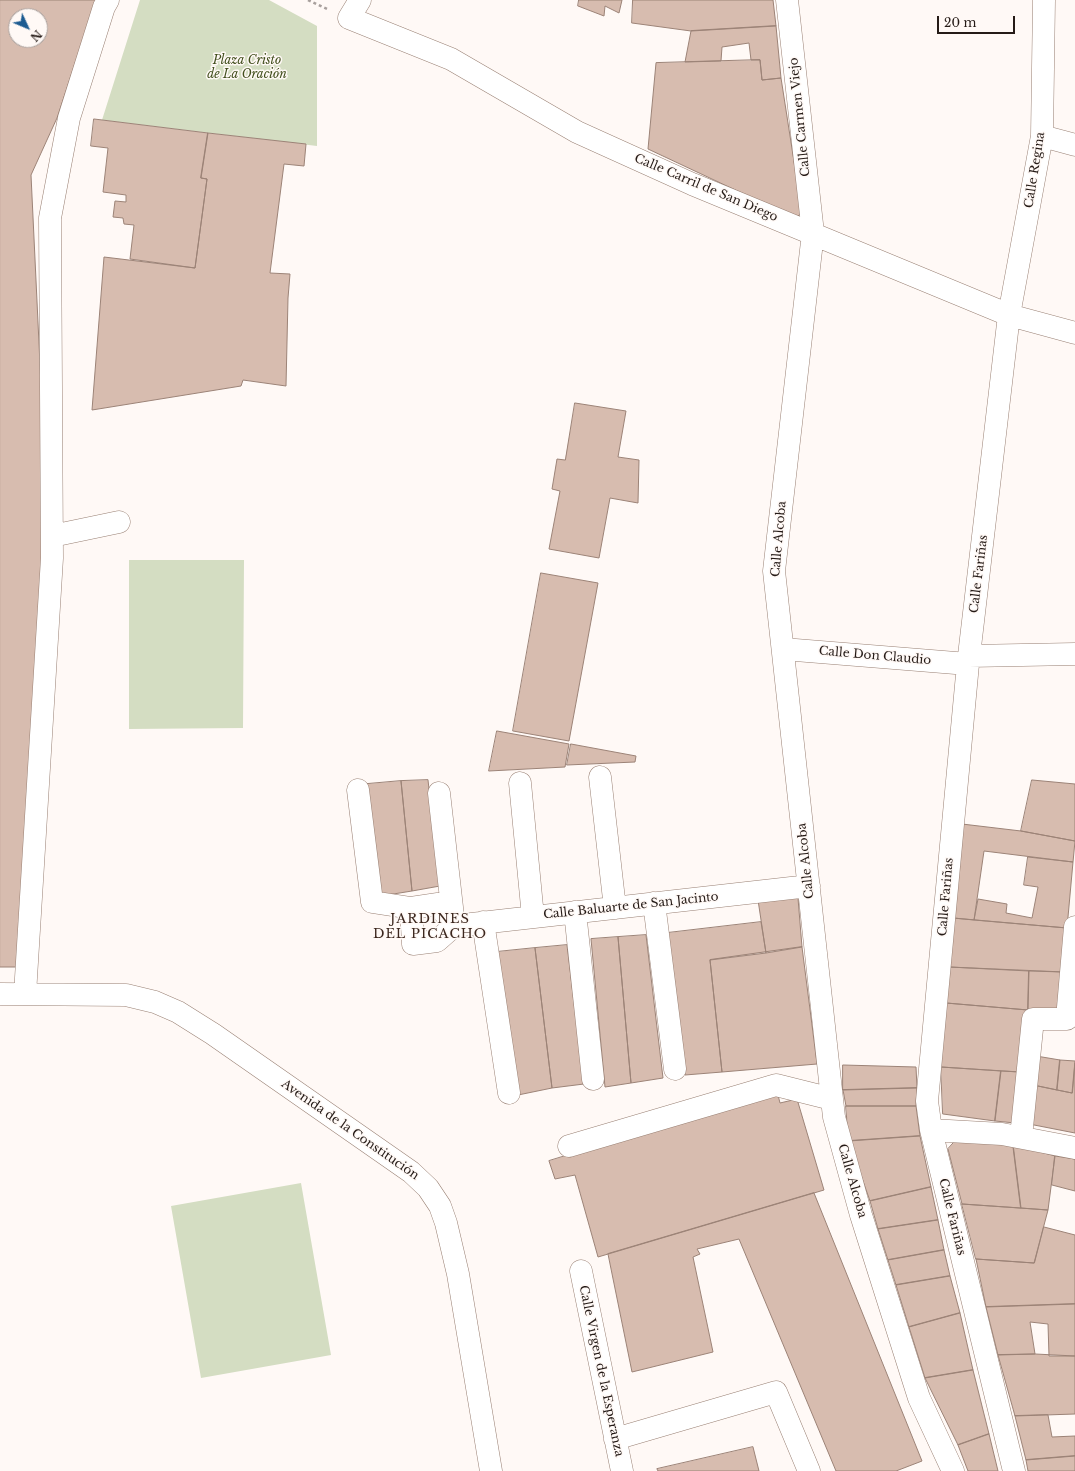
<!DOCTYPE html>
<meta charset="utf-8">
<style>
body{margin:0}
#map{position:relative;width:1075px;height:1471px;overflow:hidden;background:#fff9f6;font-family:"Libre Baskerville",serif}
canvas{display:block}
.north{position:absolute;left:8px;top:8px;width:40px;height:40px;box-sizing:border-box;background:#fff9f6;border:1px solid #a8a09d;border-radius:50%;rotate:134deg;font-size:11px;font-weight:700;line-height:16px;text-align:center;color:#251b17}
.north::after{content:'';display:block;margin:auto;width:14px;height:18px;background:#1c5b91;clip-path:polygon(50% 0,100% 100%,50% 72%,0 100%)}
.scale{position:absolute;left:937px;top:16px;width:78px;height:18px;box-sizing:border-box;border:2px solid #251b17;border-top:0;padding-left:5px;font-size:12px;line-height:14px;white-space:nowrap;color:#251b17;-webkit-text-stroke:3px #fff9f6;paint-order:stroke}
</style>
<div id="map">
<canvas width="1075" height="1471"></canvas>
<div class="north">N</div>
<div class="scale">20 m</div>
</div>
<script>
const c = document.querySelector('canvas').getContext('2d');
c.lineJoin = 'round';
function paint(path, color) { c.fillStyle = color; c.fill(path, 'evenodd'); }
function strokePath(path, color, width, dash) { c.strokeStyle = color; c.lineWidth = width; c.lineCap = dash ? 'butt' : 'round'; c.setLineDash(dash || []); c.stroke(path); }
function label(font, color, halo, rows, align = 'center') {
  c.font = font + ' "Libre Baskerville",serif'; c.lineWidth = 3; c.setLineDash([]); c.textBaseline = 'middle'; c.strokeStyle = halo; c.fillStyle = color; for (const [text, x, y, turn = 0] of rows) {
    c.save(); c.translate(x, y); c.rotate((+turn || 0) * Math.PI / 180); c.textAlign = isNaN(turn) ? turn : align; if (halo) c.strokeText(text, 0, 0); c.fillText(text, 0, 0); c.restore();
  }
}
const green = new Path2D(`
 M140 0H269L317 26V146L102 120Z
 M129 560H244L243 728 129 729Z
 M301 1183 331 1355 201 1378 171 1206Z`);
const building = new Path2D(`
 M0 0H96L57 118 31 175 49 554 16 967H0ZM16 16H40V40H16Z
 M579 0H622L619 13 605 6 604 16 578 6Z
 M633 0H773L776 26 691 31 632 23Z
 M776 26 781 78 762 80 760 60H751L749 43 722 47 721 61 685 62 691 31Z
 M760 60 762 80 781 78 802 213 795 218 648 149 656 63Z
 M94 119 208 133 201 178 207 179 195 268 130 259 134 225 124 224 123 218 113 217 115 201 126 202V195L103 192 108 148 91 146Z
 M208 133 306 144 304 166 284 164 270 273 290 274 288 298 286 386 243 380 241 386 92 410 104 257 195 268 207 179 201 178Z
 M575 403 626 411 618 457 639 460 638 503 610 498 599 558 549 549 560 491 552 489 557 459 565 460Z
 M541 573 598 583 569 741 513 731Z
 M497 731 569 744 565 767 489 771Z
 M571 744 636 756 635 762 567 765Z
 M428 780 440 886 412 891 401 781Z
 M1032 780 1075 784V841L1021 831Z
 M401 781 412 891 381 896 367 784Z
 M962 824 1021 831 1075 841 1073 862 984 851 974 920 953 918Z
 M1028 857 1073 862 1067 928 974 920 978 899 1007 904 1006 913 1032 918 1038 887 1024 885Z
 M798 898 802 947 766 953 758 900Z
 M953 918 1067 928 1064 972 949 967Z
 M761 922 766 953 710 960 722 1072 685 1075 667 933Z
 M646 935 663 1078 631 1083 618 937Z
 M618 937 631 1083 605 1087 591 939Z
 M567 945 584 1084 552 1088 535 948Z
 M802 947 817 1064 722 1072 710 960Z
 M535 948 552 1088 518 1095 496 952Z
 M949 967 1029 971 1028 1010 946 1003Z
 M1029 971 1064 972 1062 1011 1028 1010Z
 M946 1003 1028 1010 1020 1072 941 1067Z
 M1036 1056 1060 1060 1057 1090 1033 1085Z
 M1060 1060 1075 1061 1072 1093 1057 1090Z
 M1075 1063V1133L1029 1124 1033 1085 1072 1093Z
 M843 1065 916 1067 917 1088 843 1090Z
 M941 1067 1001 1071 995 1121 943 1114Z
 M1001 1071 1020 1072 1015 1123 995 1121Z
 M917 1088 916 1106H846L843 1090Z
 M777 1091 780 1103 797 1099 824 1190 598 1257 575 1175 555 1179 549 1161Z
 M846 1106H916L920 1136 849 1141Z
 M920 1136 931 1187 870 1201 849 1141Z
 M957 1139 1013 1144 1021 1208 962 1204 948 1149Z
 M1013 1144 1055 1156 1048 1210 1021 1208Z
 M1055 1156 1075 1159V1191L1052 1185Z
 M931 1187 938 1220 878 1229 870 1201Z
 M814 1193 922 1461 896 1471H836L739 1239 697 1249 700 1254 693 1257 713 1352 632 1372 608 1254Z
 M962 1204 1048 1210 1034 1263 976 1259Z
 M938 1220 944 1250 888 1260 878 1229Z
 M1044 1227 1075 1235V1304L986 1307 976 1259 1034 1263Z
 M944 1250 950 1276 896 1285 888 1260Z
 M950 1276 960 1313 909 1327 896 1285Z
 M1075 1304V1356H1049L1048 1324 1030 1322 1035 1354 998 1355 986 1307Z
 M960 1313 973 1370 925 1378 909 1327Z
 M1035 1354 1075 1356V1414L1015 1416 998 1355Z
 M973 1370 989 1434 958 1445 925 1378Z
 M1048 1415 1052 1437 1075 1436V1456L1026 1460 1015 1416Z
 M989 1434 998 1471H968L958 1445Z
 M753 1447 759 1471H658L657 1469Z
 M1075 1456V1471H1028L1026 1460Z`);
const path = new Path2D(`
 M308 0 327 9`);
const minor = new Path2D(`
 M360 0 349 18 451 59 577 132 692 184 1009 315 1075 333
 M787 0 813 233 774 571 832 1099 834 1117 861 1215 919 1398 953 1471
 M1042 136 1075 145
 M52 536 119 522
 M783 649 968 664
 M969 656 1075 654
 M600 777 615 908
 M520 783 533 917
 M358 790 372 902 411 908
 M439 793 454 925
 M654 903 675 1069
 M575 912 593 1079
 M483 922 509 1093
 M454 926 438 904 411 908 413 944 437 941 454 926 809 886
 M0 994 126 995 155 1002 178 1012 213 1034 411 1172 428 1188 440 1206 446 1223 458 1274 491 1471
 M25 994 52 558 50 218 69 118 104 7 108 0
 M931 1130 1002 1134 1075 1148
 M1021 1137 1033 1019H1067L1075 927
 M569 1146 776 1085 832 1099
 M581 1271 622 1471
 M615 1439 776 1392 809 1471
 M1014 1471 931 1130 927 1101 968 664 1009 315 1042 136 1044 0`);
const parkNames = [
 ["Plaza Cristo",247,61],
 ["de La Oración",247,75]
];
const streetNames = [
 ["Calle Carmen Viejo",800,117,-96],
 ["Calle Regina",1035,170,-81],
 ["Calle Carril de San Diego",706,188,23],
 ["Calle Alcoba",779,539,-85],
 ["Calle Fariñas",979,574,-83],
 ["Calle Don Claudio",875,656,5],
 ["Calle Alcoba",806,861,-96],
 ["Calle Fariñas",946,897,-85],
 ["Calle Baluarte de San Jacinto",631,906,-6],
 ["Avenida de la Constitución",350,1130,35],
 ["Calle Alcoba",852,1181,74],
 ["Calle Fariñas",952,1217,76],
 ["Calle Virgen de la Esperanza",601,1371,78]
];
const neighbourhoodNames = [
 ["JARDINES",430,919],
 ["DEL PICACHO",430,934]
];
paint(green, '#d4ddc2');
paint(building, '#d7bcaf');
strokePath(building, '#9c8377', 1);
strokePath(minor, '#998074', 23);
strokePath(path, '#a8a09d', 2.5, [3, 3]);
strokePath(minor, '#fff', 22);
label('italic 12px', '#414e1c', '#fff9f6', parkNames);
label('12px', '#251b17', '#fff9f6', streetNames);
c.letterSpacing = '1px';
label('13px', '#3c271e', '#fff9f6', neighbourhoodNames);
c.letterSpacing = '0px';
</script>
